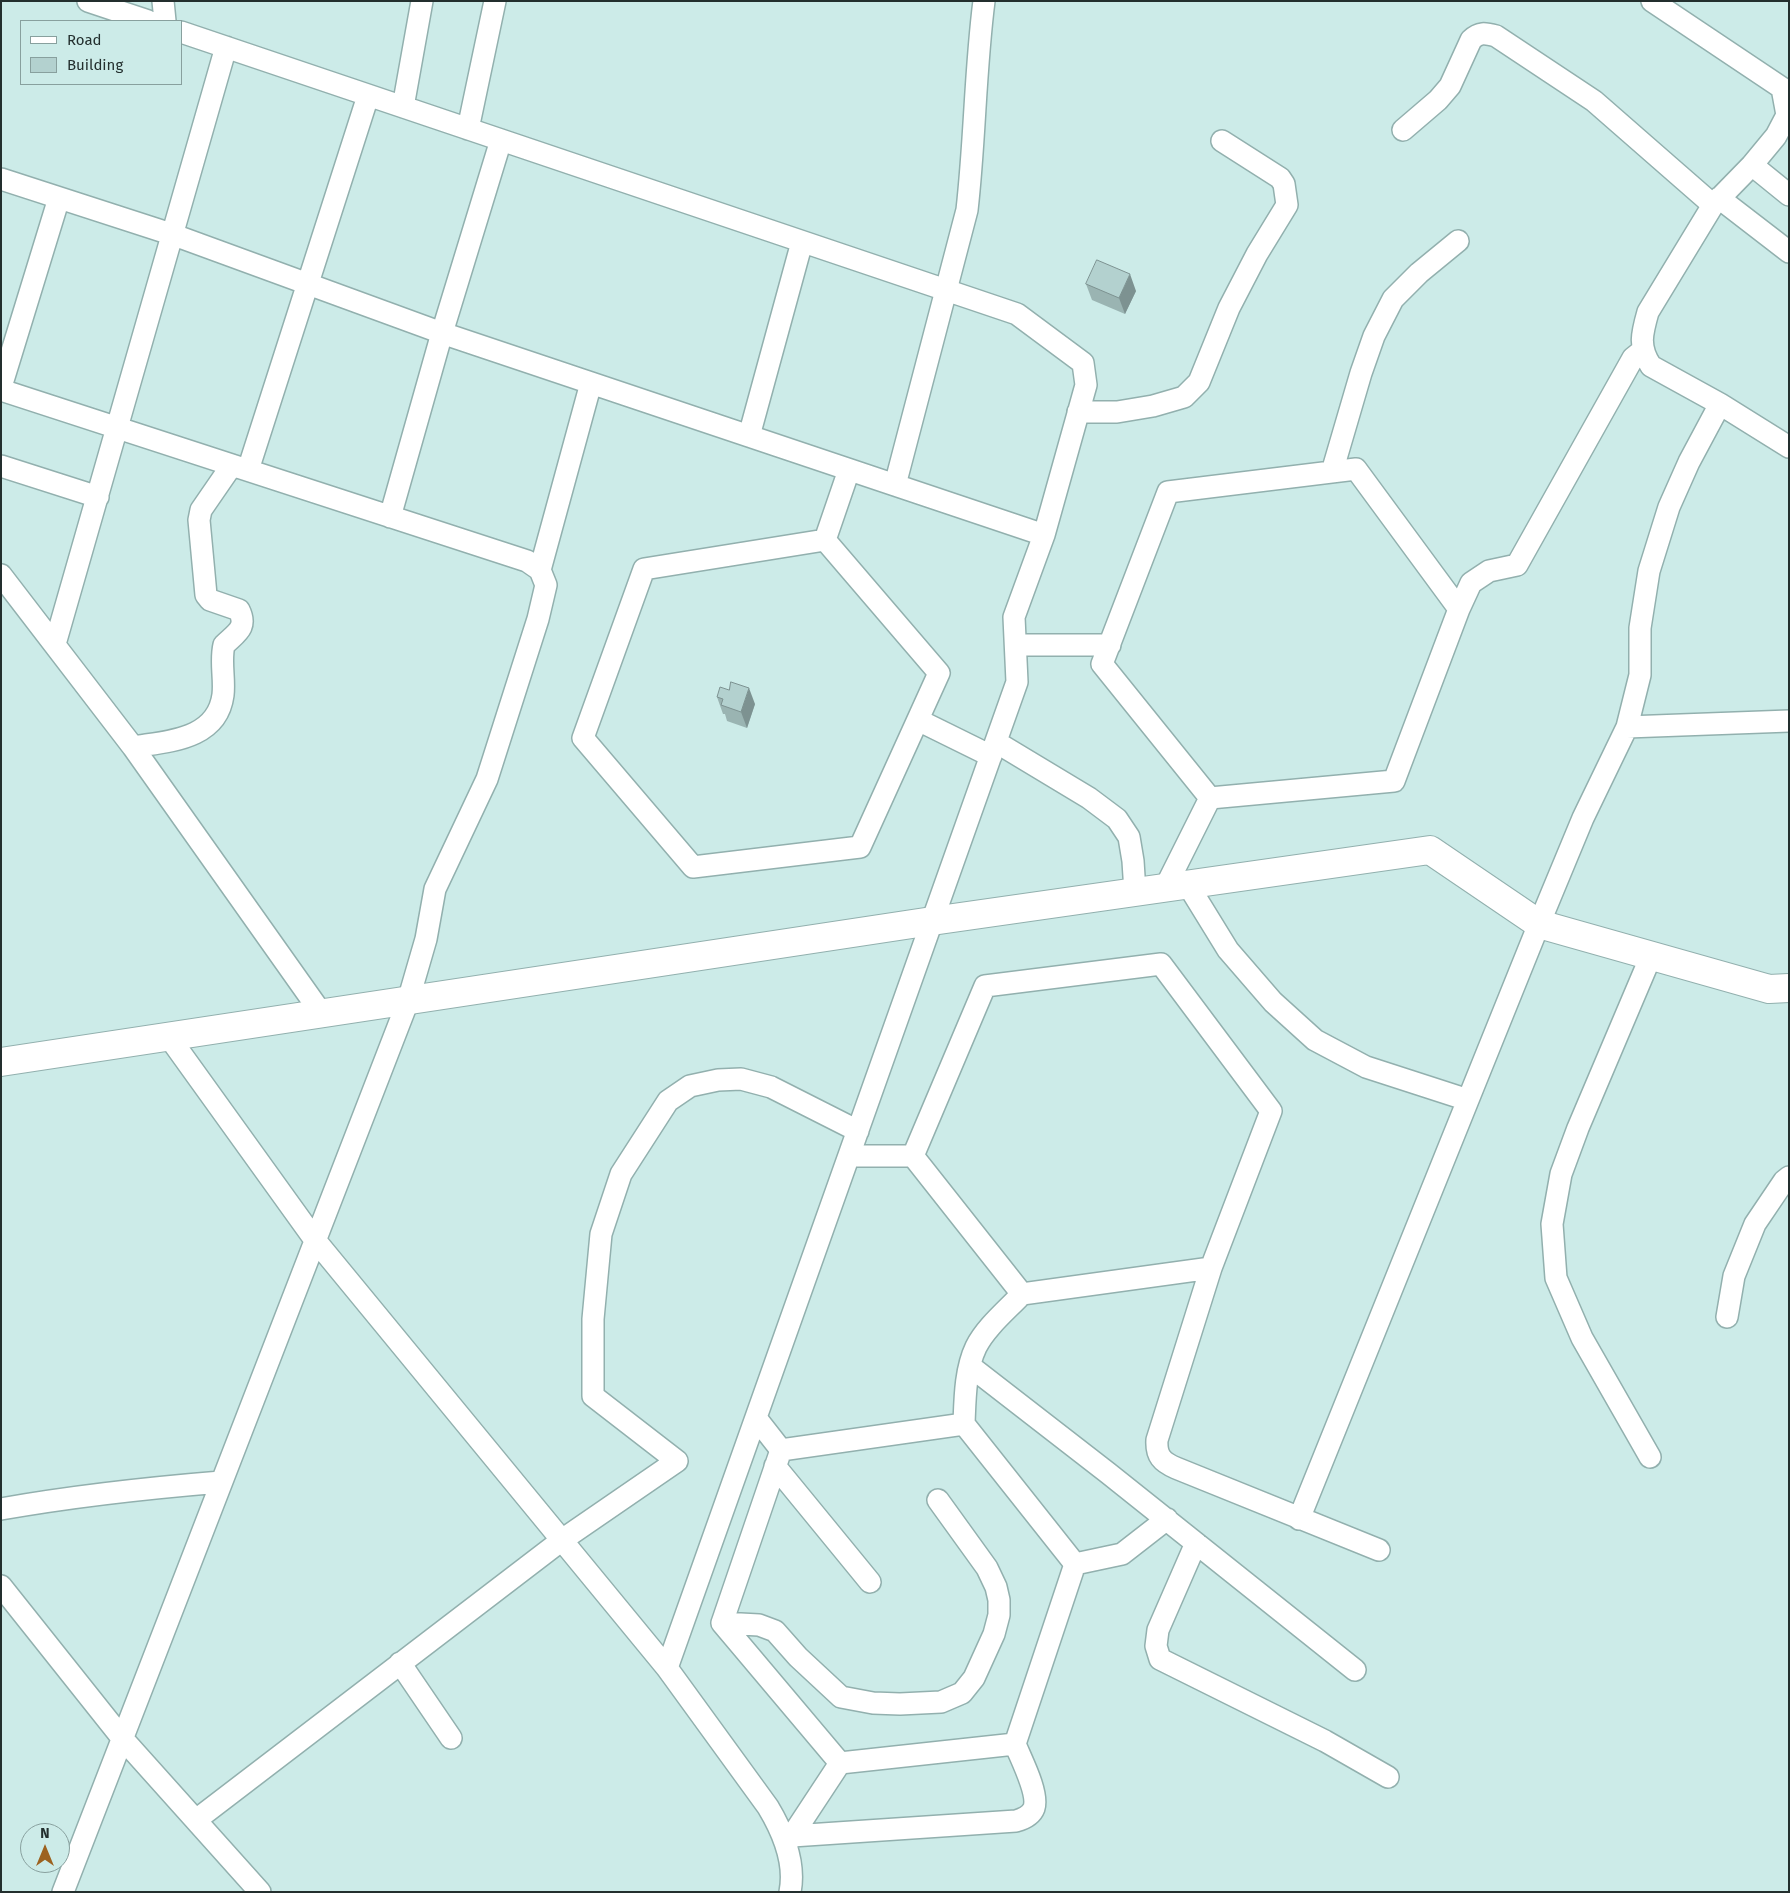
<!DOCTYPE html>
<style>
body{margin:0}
#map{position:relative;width:1790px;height:1893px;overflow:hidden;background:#ccebe8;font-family:"Fira Sans",sans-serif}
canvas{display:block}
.frame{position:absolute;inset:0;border:2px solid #232f2e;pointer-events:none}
.legend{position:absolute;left:20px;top:20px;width:162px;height:65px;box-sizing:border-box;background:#ccebe8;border:1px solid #88a09e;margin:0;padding:6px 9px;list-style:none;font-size:15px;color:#232f2e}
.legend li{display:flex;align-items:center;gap:10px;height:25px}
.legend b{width:25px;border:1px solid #88a09e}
.north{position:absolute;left:20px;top:1823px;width:50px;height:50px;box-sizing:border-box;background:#ccebe8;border:1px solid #88a09e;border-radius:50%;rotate:0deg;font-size:14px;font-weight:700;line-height:20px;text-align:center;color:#232f2e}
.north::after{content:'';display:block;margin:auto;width:18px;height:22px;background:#9c6220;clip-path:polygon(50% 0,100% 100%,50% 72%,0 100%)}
</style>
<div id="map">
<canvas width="1790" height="1893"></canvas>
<div class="frame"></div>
<ul class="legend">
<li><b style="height:6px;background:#fff"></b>Road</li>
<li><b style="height:14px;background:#b3d1cf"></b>Building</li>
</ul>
<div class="north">N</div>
</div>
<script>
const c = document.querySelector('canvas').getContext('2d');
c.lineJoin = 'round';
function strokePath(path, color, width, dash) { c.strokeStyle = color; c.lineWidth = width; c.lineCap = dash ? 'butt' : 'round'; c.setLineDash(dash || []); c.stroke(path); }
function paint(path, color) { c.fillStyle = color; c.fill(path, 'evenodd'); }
const street = new Path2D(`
 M88 1 148 21
 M163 1 165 21
 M181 32 1017 314 1083 363 1086 385 1044 535 1014 617 1017 682 667 1668
 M403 107 422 1
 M468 129 495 1
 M1403 130 1438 100 1450 86 1471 40C1479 32 1485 33 1496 36L1594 101 1713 205
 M1752 165 1789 195
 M1 179 174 235 442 333 1044 535
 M1719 198 1789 252
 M1 387 59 198
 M1 390 527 561 540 570 546 585 538 619 487 779 435 889 426 939 408 1001 63 1892
 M1720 404 1789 447
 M1078 412H1117L1153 406 1184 397 1199 382 1229 308 1257 254 1287 205 1284 184 1280 178 1222 141
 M749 436 802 242
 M1 466 98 497
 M1356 469 1459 609 1394 781 1210 798 1102 664 1168 492Z
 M248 470 368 96
 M1332 472 1361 373 1374 336 1393 299 1419 273 1458 241
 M895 485 967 210C975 140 975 71 984 1
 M390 517 442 333 501 140
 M825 540 939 673 860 847 693 867 583 738 644 569Z
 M825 540 849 470
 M540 570 591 383
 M1 575 133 747 322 1014
 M1459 609 1471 583 1489 571 1517 565 1633 358 1643 350
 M55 644 226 47
 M1016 645H1110
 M918 720 991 756
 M1627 727 1789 721
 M996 742 1089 798 1117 819 1129 837 1133 861 1135 892
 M133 747C168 741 217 740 223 695 225 679 220 661 224 645 236 633 248 628 239 610L210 600 206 595 199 520 201 510 232 465
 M1188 885 1228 950 1273 1002 1315 1040 1366 1067 1468 1100
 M1165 888 1210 798
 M1161 964 1271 1111 1211 1268 1022 1294 913 1156 985 986Z
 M169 1037 315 1240 667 1668 768 1807C783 1832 796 1862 790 1892
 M849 1156H913
 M1211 1268 1157 1440C1156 1456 1162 1462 1176 1468L1379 1550
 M1727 1317 1734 1276 1755 1224 1784 1181 1789 1177
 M970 1366 1108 1473 1355 1670
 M756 1418 781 1450 722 1623 840 1763 1015 1744 1075 1564 964 1424 781 1450
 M964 1424C965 1399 965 1370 976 1347 986 1327 1007 1310 1022 1294
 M1650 1457 1582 1338 1556 1278 1552 1224 1561 1174 1578 1128 1651 956
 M775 1466 870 1582
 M1 1509C74 1496 148 1488 221 1482
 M1299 1519 1539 924 1583 818 1627 727 1640 675V628L1649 571 1669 507 1689 462 1720 404 1651 366C1638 347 1642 333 1648 312L1713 205 1752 165 1776 136 1787 115 1782 88 1652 1
 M1196 1543 1158 1630 1156 1646 1160 1659 1325 1741 1388 1777
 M1075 1564 1122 1554 1167 1519
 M1 1586 122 1738 260 1892
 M722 1623 759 1625 775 1631 798 1657 841 1697 873 1703 900 1704 941 1702 962 1693 974 1678 994 1634 999 1615V1600L996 1587 987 1568 938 1500
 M400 1663 451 1738
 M196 1820 562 1540 677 1461 593 1396V1319L601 1234 621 1174 668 1101 690 1086 718 1080 741 1079 771 1087 858 1131
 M792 1836 1016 1821C1023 1819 1031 1816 1034 1808 1039 1793 1021 1759 1015 1744
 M786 1845 840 1763`);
const secondary = new Path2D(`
 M1 1062 932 921 1430 850 1539 924 1769 989 1789 988`);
const wall = new Path2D(`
 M1086 284 1136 291 1125 314 1092 300Z
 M717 697 755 704 747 728 727 721 725 714H723Z`);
const shadedWall = new Path2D(`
 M1130 274 1136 291 1125 314 1119 298Z
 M749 688 755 704 747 728 741 712Z`);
const building = new Path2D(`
 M1097 260 1130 274 1119 298 1086 284Z
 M731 682 749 688 741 712 721 705 723 699 717 697 720 687 729 690Z`);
strokePath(street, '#92b0ae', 24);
strokePath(secondary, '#92b0ae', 30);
strokePath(street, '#fff', 21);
strokePath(secondary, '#fff', 28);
paint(wall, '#9ab4b2');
paint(shadedWall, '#7d9291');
paint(building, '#b3d1cf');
strokePath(building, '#7d9291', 1);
</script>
